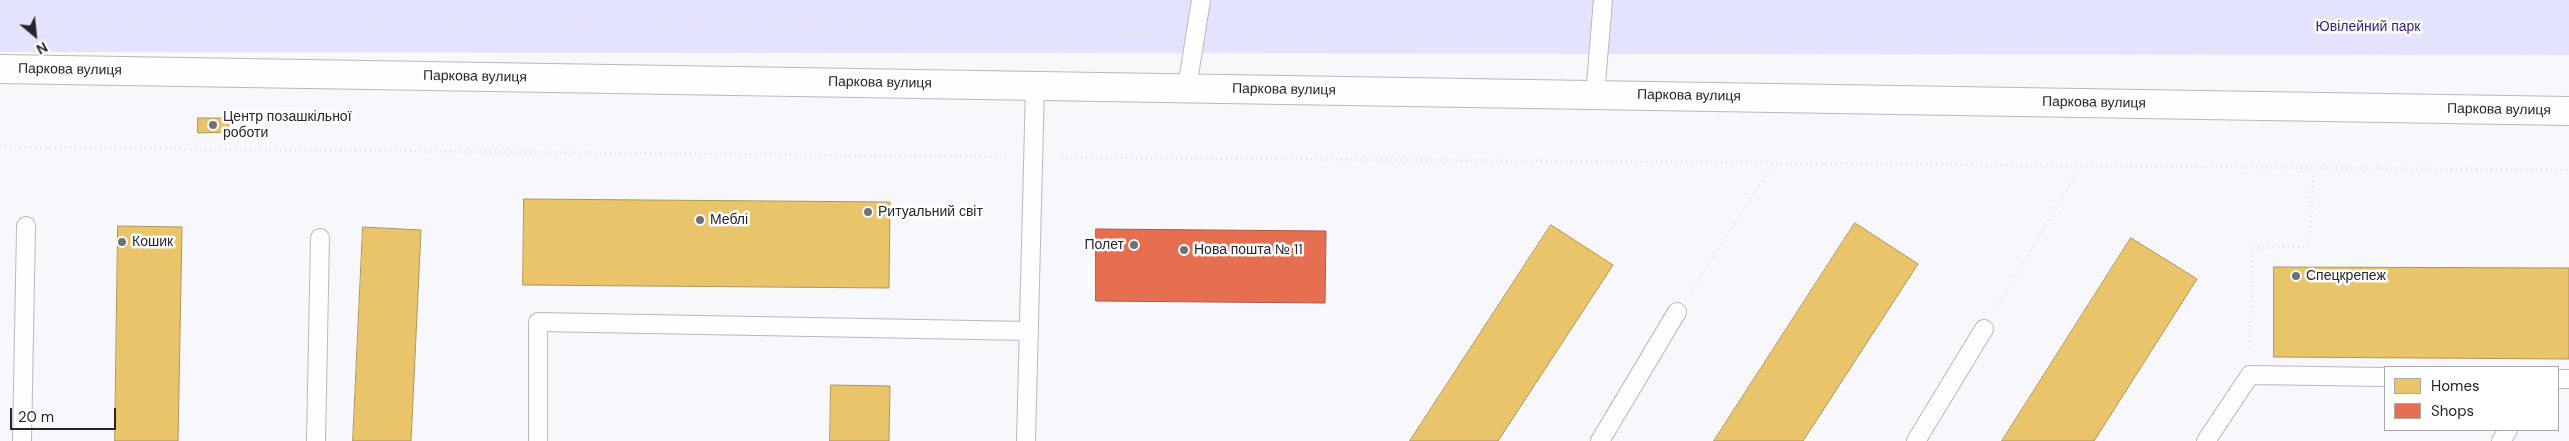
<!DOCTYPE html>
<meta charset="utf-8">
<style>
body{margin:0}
#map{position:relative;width:2569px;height:441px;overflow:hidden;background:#f8f8fc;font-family:"DM Sans",sans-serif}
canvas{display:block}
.legend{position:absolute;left:2384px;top:366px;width:175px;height:65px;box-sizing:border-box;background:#fff;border:1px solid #a9a8ab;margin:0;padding:6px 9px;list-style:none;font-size:15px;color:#27262d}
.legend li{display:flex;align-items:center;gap:10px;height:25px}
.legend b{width:25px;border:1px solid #a9a8ab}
.north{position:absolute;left:10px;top:10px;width:50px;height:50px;-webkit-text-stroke:4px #fff;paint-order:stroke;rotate:152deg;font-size:14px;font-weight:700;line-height:20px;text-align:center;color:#27262d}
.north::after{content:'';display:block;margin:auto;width:18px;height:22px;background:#27262d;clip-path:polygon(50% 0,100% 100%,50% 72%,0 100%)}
.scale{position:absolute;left:10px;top:408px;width:106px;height:22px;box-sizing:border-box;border:2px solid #27262d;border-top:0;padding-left:6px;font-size:15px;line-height:18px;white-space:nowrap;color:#27262d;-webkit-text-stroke:4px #fff;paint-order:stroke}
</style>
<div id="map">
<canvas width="2569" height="441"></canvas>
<ul class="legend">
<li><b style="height:14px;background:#e9c46a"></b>Homes</li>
<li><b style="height:14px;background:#e76f51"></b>Shops</li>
</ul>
<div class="north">N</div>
<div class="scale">20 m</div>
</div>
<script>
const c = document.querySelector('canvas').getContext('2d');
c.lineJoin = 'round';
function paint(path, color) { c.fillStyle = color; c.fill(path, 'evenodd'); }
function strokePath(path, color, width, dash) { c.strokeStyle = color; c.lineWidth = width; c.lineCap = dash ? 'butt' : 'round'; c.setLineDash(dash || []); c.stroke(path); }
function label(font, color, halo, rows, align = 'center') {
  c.font = font + ' "DM Sans",sans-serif'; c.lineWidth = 5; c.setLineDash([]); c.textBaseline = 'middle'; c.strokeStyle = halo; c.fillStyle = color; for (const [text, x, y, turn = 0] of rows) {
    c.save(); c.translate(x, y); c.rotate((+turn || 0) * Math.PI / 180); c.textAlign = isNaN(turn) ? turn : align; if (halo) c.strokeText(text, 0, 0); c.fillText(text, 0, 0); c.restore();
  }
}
const green = new Path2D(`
 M0 0H2569V55L0 52Z`);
const homes = new Path2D(`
 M198 118H229V132L198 133Z
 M524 199 890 202 889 288 523 285Z
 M1855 223 1918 264 1803 441H1714Z
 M1551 225 1613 265 1498 441H1410Z
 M118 226 182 227 178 441H115Z
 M363 227 421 230 411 441H353Z
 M2131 238 2197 279 2094 441H2002Z
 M2274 267 2569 268V359L2274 357Z
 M831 385 890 386 889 441H830Z`);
const shops = new Path2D(`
 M1096 229 1326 231 1325 303 1096 301Z`);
const path = new Path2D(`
 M0 15 1168 36
 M1222 37 1573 41
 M1627 42 2569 54
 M0 147 1007 157
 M1061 157 2569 170
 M1691 291 1773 164
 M1997 307 2081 166
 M2250 347 2252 248 2309 246 2314 168`);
const service = new Path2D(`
 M1187 88 1201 0
 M1595 95 1603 0
 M2558 379H2569
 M22 441 26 226
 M316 441 320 238
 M538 441V322L1029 331
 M1026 441 1035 86
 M1600 441 1677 312
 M1916 441 1984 329
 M2206 441 2250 375 2385 377
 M2501 441 2508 430`);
const tertiary = new Path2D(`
 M0 69 2569 111`);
const markers = [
 [213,125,5,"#707075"],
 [868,212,5,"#707075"],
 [700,220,5,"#707075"],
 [122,242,5,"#707075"],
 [1134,245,5,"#707075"],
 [1184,250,5,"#707075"],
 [2296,276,5,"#707075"]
];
const parkNames = [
 ["Ювілейний парк",2368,27]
];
const streetNames = [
 ["Паркова вулиця",70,70,1],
 ["Паркова вулиця",475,77,1],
 ["Паркова вулиця",880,83,1],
 ["Паркова вулиця",1284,90,1],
 ["Паркова вулиця",1689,96,1],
 ["Паркова вулиця",2094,103,1],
 ["Паркова вулиця",2499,110,1]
];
const poiNames = [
 ["Центр позашкільної",223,117],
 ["роботи",223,133],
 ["Ритуальний світ",878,212],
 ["Меблі",710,220],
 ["Кошик",132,242],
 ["Полет",1124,245,"right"],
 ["Нова пошта № 11",1194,250],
 ["Спецкрепеж",2306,276]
];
paint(green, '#e4e3fe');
paint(homes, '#e9c46a');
strokePath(homes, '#af9558', 1);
paint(shops, '#e76f51');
strokePath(shops, '#ad5946', 1);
strokePath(service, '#b8b8bd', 20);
strokePath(tertiary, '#b8b8bd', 30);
strokePath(path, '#e4e4e6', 3, [1, 4]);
strokePath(service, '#fefeff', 18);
strokePath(tertiary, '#fefeff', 28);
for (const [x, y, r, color] of markers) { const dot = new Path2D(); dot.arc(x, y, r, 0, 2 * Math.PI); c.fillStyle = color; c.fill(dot); strokePath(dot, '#fff', 2); }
label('14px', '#362277', '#fff', parkNames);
label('14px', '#27262d', '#fff', streetNames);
label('14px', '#27262d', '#fff', poiNames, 'left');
</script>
